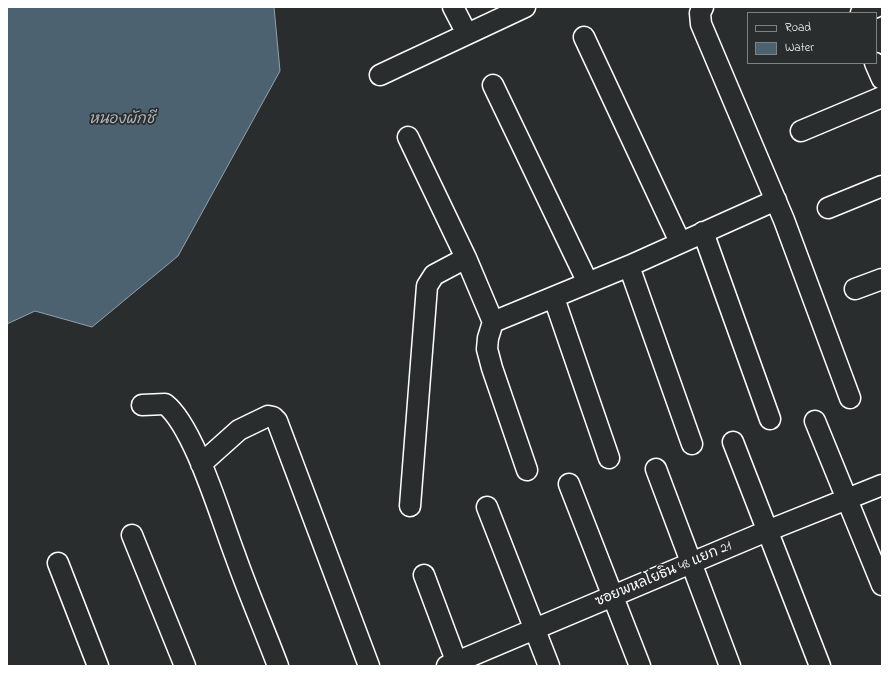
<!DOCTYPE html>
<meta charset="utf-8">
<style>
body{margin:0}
#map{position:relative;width:889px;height:673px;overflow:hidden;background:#2a2d2e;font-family:"Indie Flower",sans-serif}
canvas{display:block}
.frame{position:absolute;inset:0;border:8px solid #fff;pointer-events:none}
.legend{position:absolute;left:747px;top:12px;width:130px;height:52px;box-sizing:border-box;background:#2a2d2e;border:1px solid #7f8182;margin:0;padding:5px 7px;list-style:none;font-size:12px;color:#fff}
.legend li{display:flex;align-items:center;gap:8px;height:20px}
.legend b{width:20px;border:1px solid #7f8182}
</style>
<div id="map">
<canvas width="889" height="673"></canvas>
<div class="frame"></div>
<ul class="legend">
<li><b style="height:5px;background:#2a2d2e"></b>Road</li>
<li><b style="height:11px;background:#4d6270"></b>Water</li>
</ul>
</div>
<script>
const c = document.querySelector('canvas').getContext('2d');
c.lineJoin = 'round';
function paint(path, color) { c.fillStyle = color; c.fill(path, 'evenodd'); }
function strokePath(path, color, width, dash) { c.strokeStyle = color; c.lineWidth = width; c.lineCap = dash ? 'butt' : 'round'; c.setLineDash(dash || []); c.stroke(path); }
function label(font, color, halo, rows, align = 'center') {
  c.font = font + ' "Indie Flower","Playpen Sans Thai",sans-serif'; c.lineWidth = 3.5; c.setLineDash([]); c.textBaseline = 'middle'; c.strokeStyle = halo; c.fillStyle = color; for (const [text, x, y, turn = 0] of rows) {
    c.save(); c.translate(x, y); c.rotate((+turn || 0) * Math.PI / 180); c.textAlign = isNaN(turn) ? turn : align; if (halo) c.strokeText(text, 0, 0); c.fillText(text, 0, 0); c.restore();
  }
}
const water = new Path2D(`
 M7 7H274L280 71 178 256 92 327 35 311 7 324Z`);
const minor = new Path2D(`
 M453 7 467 34
 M703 7 700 13 701 24 784 220 850 398
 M861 13 876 7
 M584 37 680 242
 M875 63 882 79
 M380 75 525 7
 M493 85 588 283
 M801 131 882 97
 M408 137 466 258 493 322 488 338 487 349 492 368 527 470
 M828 208 882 186
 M703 232 770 419
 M629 266 692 444
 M855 289 882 279
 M554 298 609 458
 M493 322 629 266 776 200
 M142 405 165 404C194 426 221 519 235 555 248 592 264 629 278 666
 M815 421 882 585
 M733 442 820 666
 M201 464 239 430 268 416 273 417 277 421 369 666
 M656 469 730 666
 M569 484 640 666
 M410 506 427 286 434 275 466 258
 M487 507 549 666
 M132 535 185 666
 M58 563 98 666
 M424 575 458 666
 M447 666 767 531 882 485`);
const streetNames = [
 ["ซอยพหลโยธิน 48 แยก 21",664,575,-23]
];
const waterNames = [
 ["หนองผักชี",122,121]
];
paint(water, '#4d6270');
strokePath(water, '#94a1a9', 1);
strokePath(minor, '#fff', 23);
strokePath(minor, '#2a2d2e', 20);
label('14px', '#fff', '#2a2d2e', streetNames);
label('italic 15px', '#afb8bf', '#2a2d2e', waterNames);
</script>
